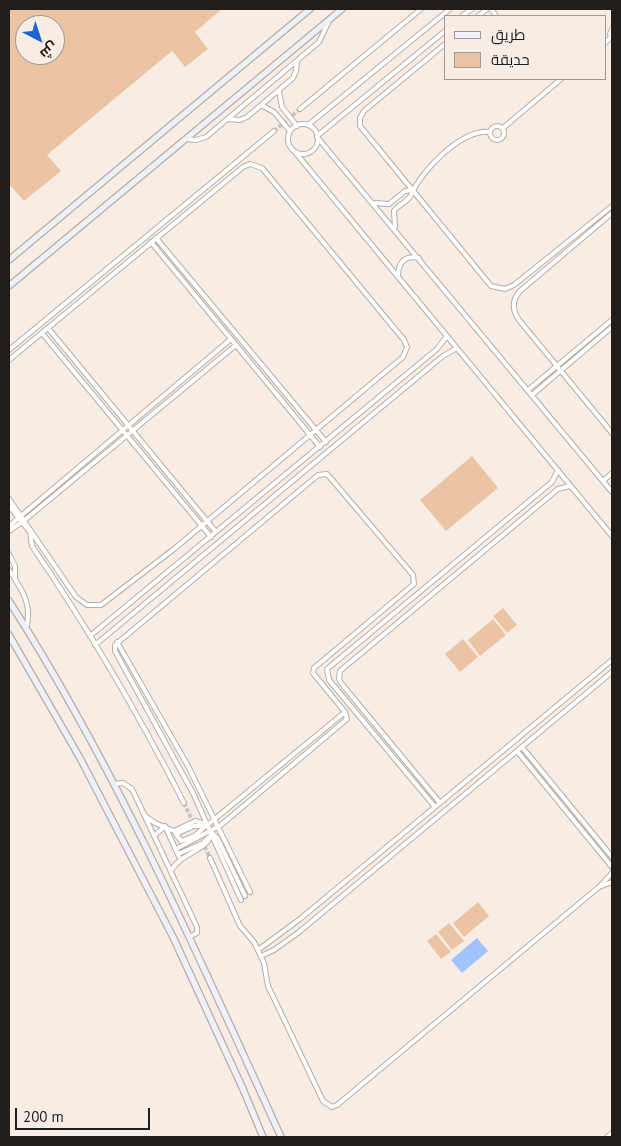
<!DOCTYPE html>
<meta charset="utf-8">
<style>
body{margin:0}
#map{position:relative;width:621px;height:1146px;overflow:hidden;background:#f7ede5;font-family:"PT Sans",Cairo,sans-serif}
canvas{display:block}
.frame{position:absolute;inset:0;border:10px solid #201d1a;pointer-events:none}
.legend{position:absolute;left:444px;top:15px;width:162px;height:65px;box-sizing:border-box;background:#f7ede5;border:1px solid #a19a94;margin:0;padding:6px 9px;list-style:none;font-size:15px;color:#201d1a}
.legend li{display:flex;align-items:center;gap:10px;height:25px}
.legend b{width:25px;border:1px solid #a19a94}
.north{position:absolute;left:15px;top:15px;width:50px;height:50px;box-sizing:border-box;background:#f7ede5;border:1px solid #a19a94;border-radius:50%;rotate:140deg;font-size:14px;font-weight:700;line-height:20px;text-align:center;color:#201d1a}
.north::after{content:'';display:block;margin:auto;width:18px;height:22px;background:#2064d0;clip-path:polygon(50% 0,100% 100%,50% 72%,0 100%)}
.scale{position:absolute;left:15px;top:1108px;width:135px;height:22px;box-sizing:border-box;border:2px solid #201d1a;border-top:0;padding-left:6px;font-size:15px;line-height:18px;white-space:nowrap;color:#201d1a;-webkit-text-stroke:4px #f7ede5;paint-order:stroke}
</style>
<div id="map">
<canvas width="621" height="1146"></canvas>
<div class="frame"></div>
<ul class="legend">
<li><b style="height:6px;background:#eef2f8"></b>طريق</li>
<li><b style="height:14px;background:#ebc5a3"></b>حديقة</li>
</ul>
<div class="north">ش</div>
<div class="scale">200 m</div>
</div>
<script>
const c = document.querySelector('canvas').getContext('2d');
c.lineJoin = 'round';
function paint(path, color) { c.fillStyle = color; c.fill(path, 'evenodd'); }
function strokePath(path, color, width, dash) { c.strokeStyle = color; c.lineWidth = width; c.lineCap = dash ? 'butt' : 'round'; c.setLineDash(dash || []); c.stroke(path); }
const green = new Path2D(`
 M9 9H222L195 32 208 49 185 67 172 51 47 155 61 171 24 201 11 186 9 188ZM25 25H55V55H25Z
 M472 456 498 488 446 531 420 500Z
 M503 608 517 625 507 633 493 616Z
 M493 619 506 635 480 656 468 640Z
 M463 639 478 657 460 672 445 654Z
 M478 902 489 916 464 937 453 923Z
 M449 923 464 941 452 950 438 932Z
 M436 934 451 952 441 959 427 941Z`);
const water = new Path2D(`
 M477 938 488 951 462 973 451 960Z`);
const streetTunnel = new Path2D(`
 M274 131 300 109
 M184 803 210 858`);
const street = new Path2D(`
 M491 9 495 14
 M462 16 472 9
 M478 16 487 9
 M612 29 610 34 612 39
 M605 43 611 37
 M445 44 364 111 360 118V126L491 286 505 289 514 285 612 206
 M279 91 282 107 297 126
 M261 105 274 112 290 131
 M300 109 421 9
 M228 119 240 120 247 117 293 78 296 71 297 61
 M288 139a15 15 0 1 1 30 0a15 15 0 1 1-30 0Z
 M308 125 450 9
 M490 133a7 7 0 1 1 14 0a7 7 0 1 1-14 0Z
 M503 128 561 79
 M317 136 445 31
 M317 137 612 492
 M185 139 196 140 206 137 319 42 329 21
 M295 152 612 536
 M374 203 389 204 405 191 412 190
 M612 213 520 291C512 300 512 310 519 320L612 433
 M395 227 394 211C398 205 409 201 411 195 421 171 461 129 490 132
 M156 238 326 442
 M151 242 320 447
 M398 277C398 263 404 255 419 258
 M48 328 216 532
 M42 333 211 537
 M9 350 274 131
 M9 360 243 167 250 164 262 168 404 340 407 347 403 357 174 549 101 605H87L76 597 9 499
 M528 390 612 320
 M532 395 612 327
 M603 481 612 473
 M9 506 30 532 32 546C88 628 139 715 184 803
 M9 526 231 339
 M9 531 26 519 236 345
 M9 554 15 566V579
 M9 570C22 590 33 604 26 629
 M90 636 437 349 447 336
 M117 642 188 766 250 892
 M95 645 443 356 457 348
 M522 747 612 857
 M517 751 612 867
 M113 784 123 783 132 789 197 927V933L189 937
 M440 803 341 683 339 679 340 671 558 489 570 486
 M435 807 329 680 327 669 552 482 558 470
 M145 816 155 823 174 831 181 841 194 836 345 712
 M174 831 195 821 206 824
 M211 832 218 839 245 896
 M176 834 194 826H208
 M154 836 165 826 180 859
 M176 849 221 825 347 719 345 712 313 673 314 668 414 584 413 575 327 474 318 475 115 645V651L193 793 241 900
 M178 854 203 843 209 837
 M210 858 240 926 254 942 264 963 268 986 323 1101 332 1107 337 1105 599 887 612 873
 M171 871C182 851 207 852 211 834
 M599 887 612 882
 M258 950 300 919 612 660
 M261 956 274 950 299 932 612 672
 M607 1137 612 1133`);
const secondary = new Path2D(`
 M9 260 310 9
 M9 286 342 9
 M9 601C117 770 198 955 281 1137
 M9 635 80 758 173 937 243 1089 263 1137`);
paint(green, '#ebc5a3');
paint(water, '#a0c4ff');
strokePath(streetTunnel, '#ccc3bc', 4, [4, 2]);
strokePath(street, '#b7aea6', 6);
strokePath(secondary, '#b7aea6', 8);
strokePath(street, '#fff', 4);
strokePath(secondary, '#eef2f8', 5.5);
</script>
